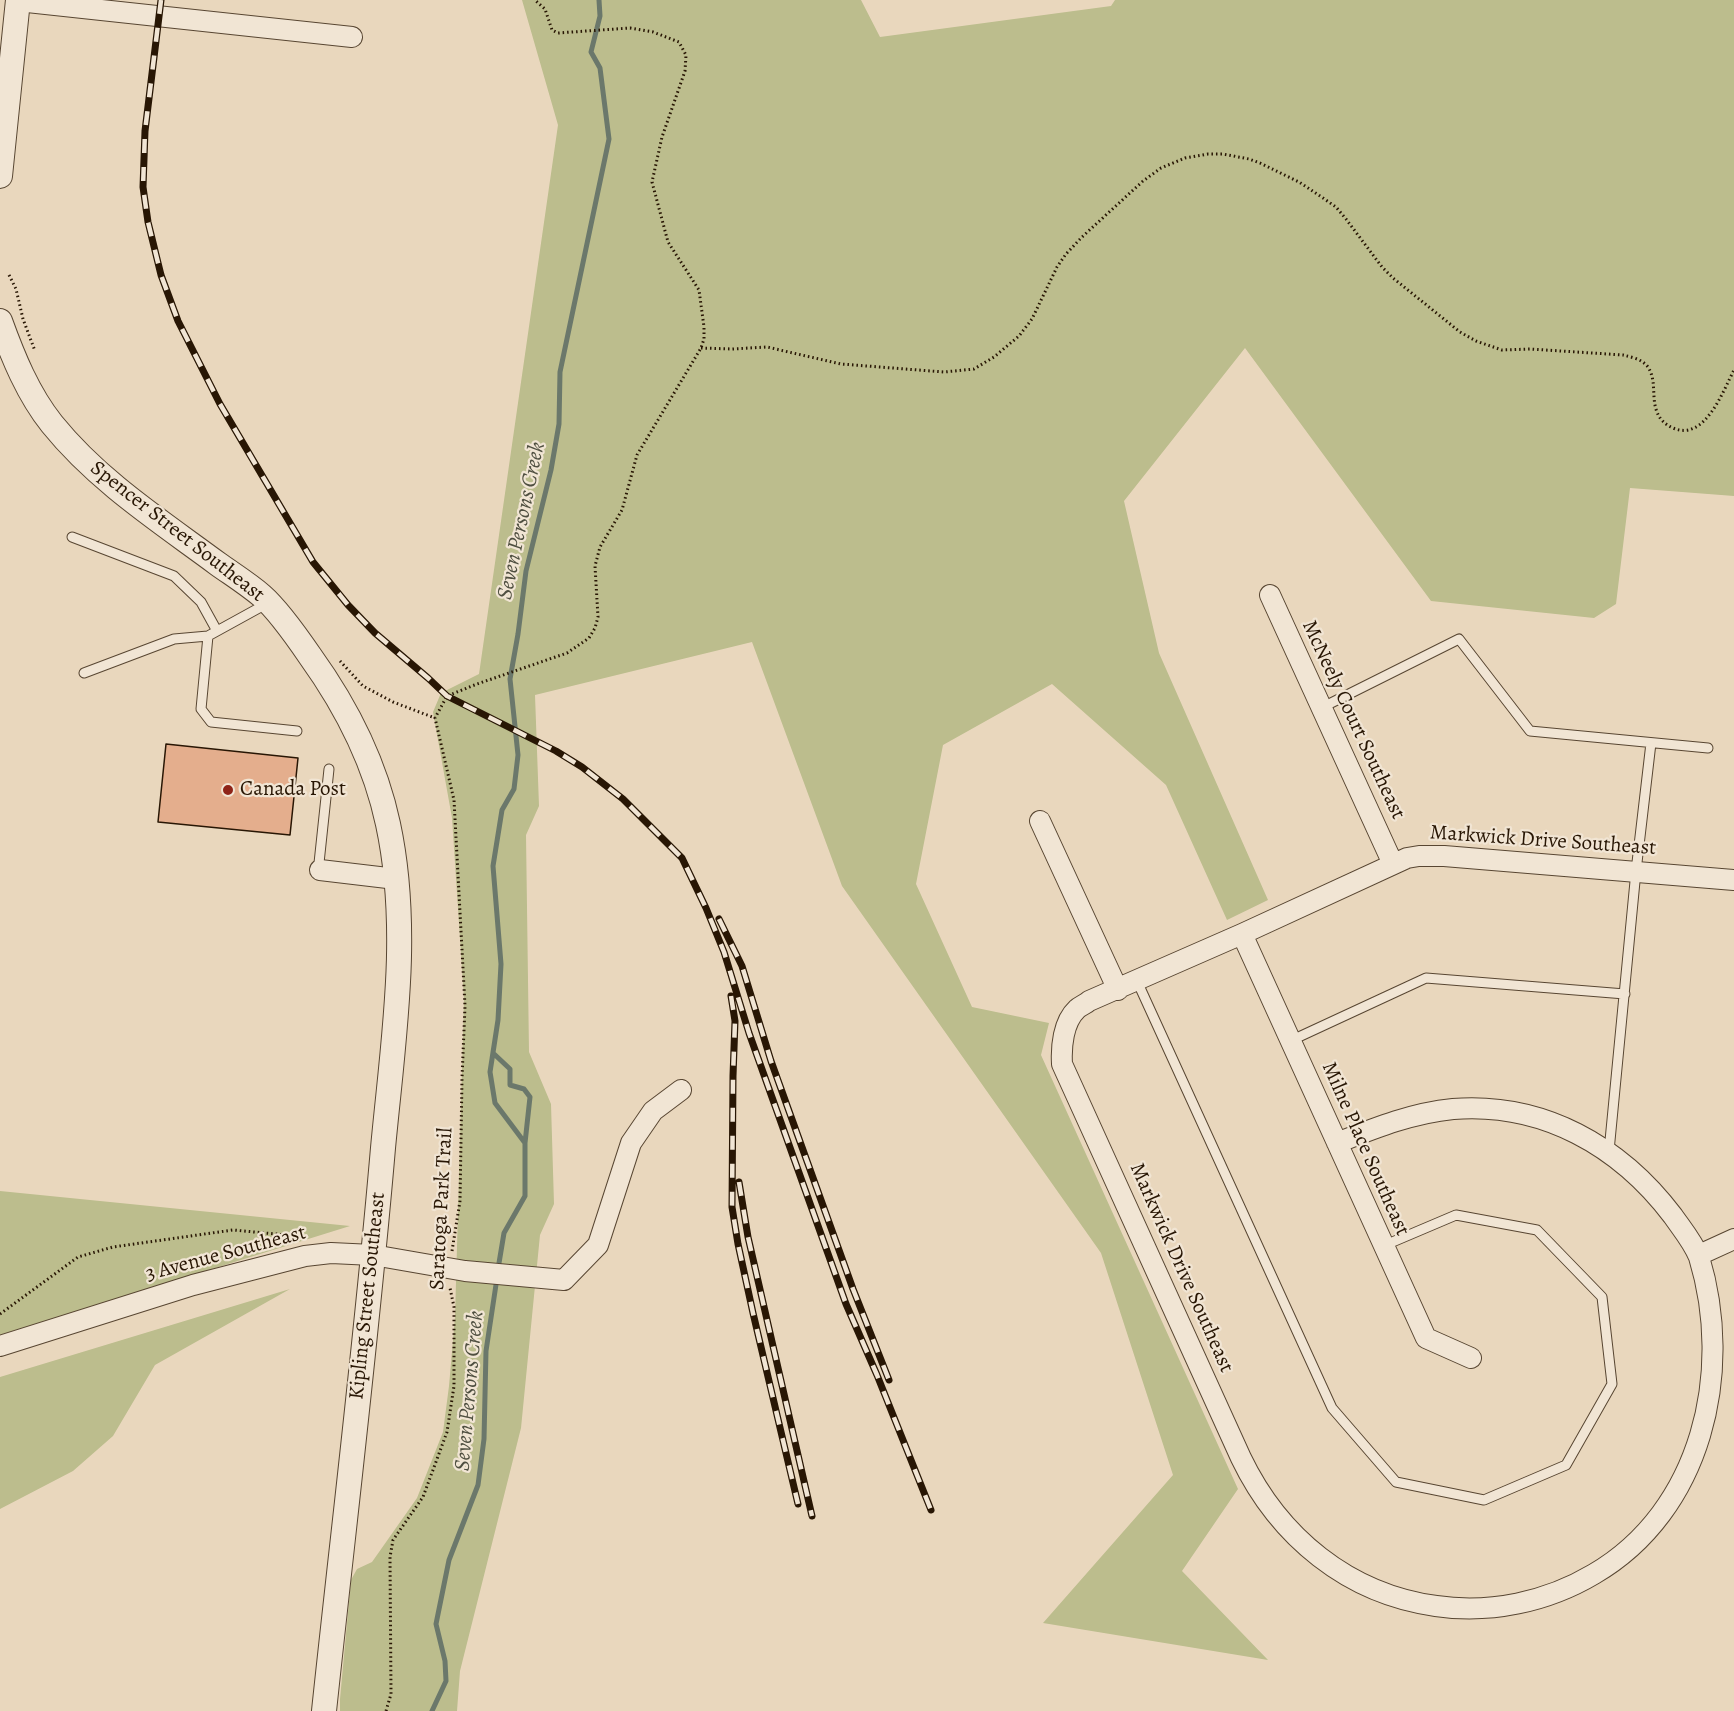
<!DOCTYPE html>
<style>
body{margin:0}
canvas{display:block;background:#e9d7bd}
</style>
<canvas width="1734" height="1711"></canvas>
<script>
const c = document.querySelector('canvas').getContext('2d');
c.lineJoin = 'round';
function paint(path, color) { c.fillStyle = color; c.fill(path, 'evenodd'); }
function strokePath(path, color, width, dash) { c.strokeStyle = color; c.lineWidth = width; c.lineCap = dash ? 'butt' : 'round'; c.setLineDash(dash || []); c.stroke(path); }
function label(font, color, halo, rows, align = 'center') {
  c.font = font + ' Alegreya,serif'; c.lineWidth = 4.5; c.setLineDash([]); c.textBaseline = 'middle'; c.strokeStyle = halo; c.fillStyle = color; for (const [text, x, y, turn = 0] of rows) {
    c.save(); c.translate(x, y); c.rotate((+turn || 0) * Math.PI / 180); c.textAlign = isNaN(turn) ? turn : align; if (halo) c.strokeText(text, 0, 0); c.fillText(text, 0, 0); c.restore();
  }
}
const green = new Path2D(`
 M522 0H861L880 37 1111 6 1115 0H1734V496L1630 488 1616 604 1594 618 1431 601 1245 348 1124 501 1159 653 1268 900 1227 920 1166 785 1052 684 943 745 916 884 972 1007 1049 1023 1041 1055 1238 1489 1182 1571 1268 1660 1043 1623 1173 1475 1101 1253 842 886 752 642 535 695 539 806 526 835 529 1052 551 1104 554 1204 540 1235 521 1428 460 1671 457 1711H340V1699L351 1580 357 1569 372 1562 417 1498 443 1432 449 1386 455 1317 464 999 452 818 433 712 441 693 479 674 558 125Z
 M0 1191 350 1226 0 1335Z
 M290 1289 155 1365 113 1436 73 1471 0 1509V1377Z`);
const stream = new Path2D(`
 M493 1053 510 1069V1085L524 1089 530 1097 525 1143
 M498 1269 504 1233 525 1196V1143L495 1103 490 1072 498 1020 501 964 493 866 502 810 514 789 518 755 510 679 518 634 526 571 551 470 559 424 560 372 609 139 600 68 591 52 600 16 599 0
 M432 1711 446 1681 445 1661 436 1624 449 1560 478 1485 484 1439 486 1351 497 1278`);
const building = new Path2D(`
 M166 744 298 758 290 835 158 822Z`);
const path = new Path2D(`
 M9 275 16 289 23 319 35 351
 M701 348 732 349 767 347 841 364 944 372 974 369 994 357 1019 336 1032 319 1057 267 1066 254 1082 237 1143 181 1161 168 1185 158 1208 154H1223L1249 159 1260 163 1299 182 1323 198 1336 207 1346 219 1382 267 1393 278 1460 332 1476 341 1502 350 1530 349 1623 355C1631 357 1642 359 1648 367 1657 381 1651 397 1657 412 1660 420 1666 425 1673 428 1705 442 1723 391 1734 370
 M340 661 363 686 393 702 435 718
 M452 1251 460 1201 462 1078 465 1006 454 800 435 718 447 696 477 684 567 653 589 638 595 628 598 617 595 566 600 547 622 510 637 455 701 348 704 339V327L699 290 668 242 652 182 662 137 685 71 686 55 679 42 653 32 630 28 558 33 552 30 545 9 535 0
 M0 1314 78 1257 113 1247 233 1230 308 1237
 M386 1711 391 1694 390 1557 393 1540 423 1497 447 1432 454 1386V1307L450 1288`);
const service = new Path2D(`
 M72 537 174 576 201 602 217 631
 M208 636 201 709 211 722 297 731
 M84 673 174 639 208 636 268 603
 M1321 708 1459 639 1530 731 1708 748
 M320 870 319 863 329 769
 M1137 981 1332 1408 1396 1482 1484 1500 1566 1465 1612 1384 1602 1297 1537 1230 1456 1215 1383 1246
 M1290 1041 1426 978 1625 994
 M1609 1151 1636 871 1651 743`);
const minor = new Path2D(`
 M18 1 352 37
 M1270 595 1393 864
 M1040 821 1118 990
 M320 870 396 879
 M1242 934 1426 1338 1471 1358
 M1337 1143C1375 1128 1412 1113 1453 1109 1543 1102 1620 1146 1673 1216 1682 1229 1693 1242 1699 1257 1734 1372 1702 1511 1594 1574 1547 1602 1490 1614 1436 1606 1348 1594 1279 1537 1241 1458L1062 1064C1061 1047 1063 1022 1077 1009 1080 1006 1086 1004 1089 1001L1242 934 1407 858 1419 856H1444L1734 880
 M1699 1255 1734 1239
 M0 1346 193 1285 305 1256 331 1253 373 1255 465 1271 564 1280 598 1245 631 1143 653 1111 681 1090`);
const tertiary = new Path2D(`
 M0 176 18 0
 M0 321C13 357 28 394 52 424 98 481 160 521 218 564 232 574 248 584 262 596 279 611 297 637 310 656 346 706 375 763 388 824 411 931 393 1041 383 1148 367 1336 344 1523 324 1711`);
const rail = new Path2D(`
 M161 0 145 131 143 187 148 222 161 275 178 321 220 404 313 562 348 605 375 633 428 678 447 696 556 751 582 767 623 799 682 858 706 908 724 952 749 1033 846 1304 877 1375 931 1510
 M719 919 742 966 771 1061 853 1289 889 1380
 M731 996 735 1021 733 1076 732 1207 738 1244 753 1313 798 1504
 M739 1182 748 1237 812 1516`);
const markers = [
 [228,790,6,"#8f2418"]
];
const streetNames = [
 ["Spencer Street Southeast",177,532,38],
 ["McNeely Court Southeast",1353,720,65],
 ["Markwick Drive Southeast",1543,841,4],
 ["Milne Place Southeast",1365,1149,66],
 ["Saratoga Park Trail",442,1209,-87],
 ["3 Avenue Southeast",226,1254,-15],
 ["Markwick Drive Southeast",1181,1268,66],
 ["Kipling Street Southeast",368,1296,-84]
];
const poiNames = [
 ["Canada Post",240,790]
];
const waterNames = [
 ["Seven Persons Creek",522,521,-78],
 ["Seven Persons Creek",470,1391,-85]
];
paint(green, '#bcbd8d');
strokePath(stream, '#6b786b', 5);
paint(building, '#e4ae8d');
strokePath(building, '#281604', 1.5);
strokePath(service, '#584632', 11);
strokePath(minor, '#584632', 22);
strokePath(tertiary, '#584632', 26);
strokePath(path, '#281604', 3, [1.5, 3]);
strokePath(service, '#f1e5d4', 9);
strokePath(minor, '#f1e5d4', 20);
strokePath(tertiary, '#f1e5d4', 24);
strokePath(rail, '#281604', 7);
strokePath(rail, '#f1e5d4', 4.5, [14]);
for (const [x, y, r, color] of markers) { const dot = new Path2D(); dot.arc(x, y, r, 0, 2 * Math.PI); c.fillStyle = color; c.fill(dot); strokePath(dot, '#f1e5d4', 2); }
label('21px', '#281604', '#f1e5d4', streetNames);
label('21px', '#281604', '#f1e5d4', poiNames, 'left');
label('italic 22px', '#4f4f40', '#f1e5d4', waterNames);
</script>
